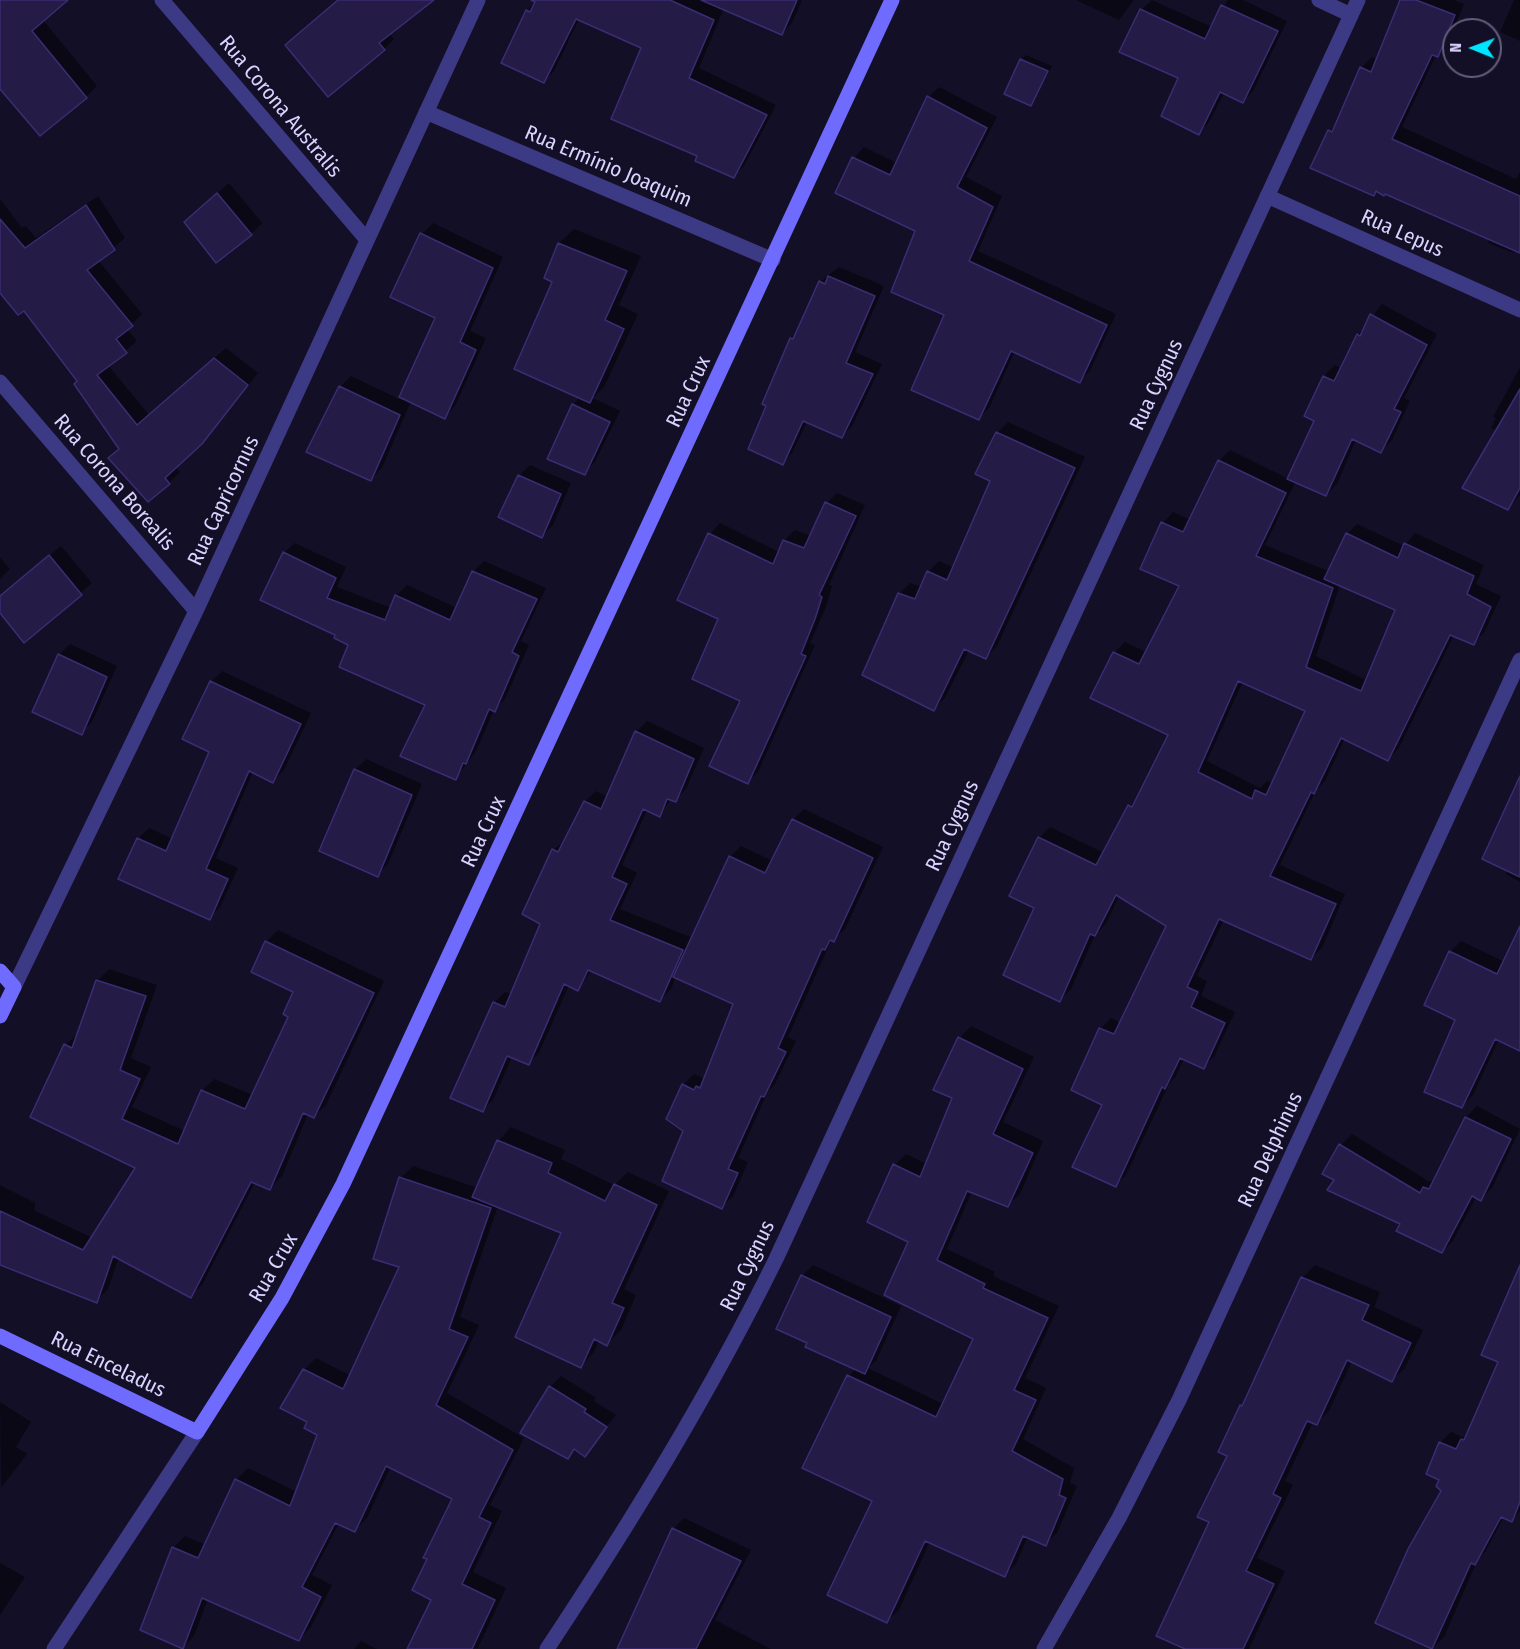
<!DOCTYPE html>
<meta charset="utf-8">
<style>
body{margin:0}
#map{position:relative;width:1520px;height:1649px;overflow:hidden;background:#130f26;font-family:"Fira Sans Condensed",sans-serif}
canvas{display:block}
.north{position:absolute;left:1442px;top:18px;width:60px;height:60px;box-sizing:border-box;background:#130f26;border:2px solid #625e7d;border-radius:50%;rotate:271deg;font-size:16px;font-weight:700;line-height:24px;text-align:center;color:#d9d4ff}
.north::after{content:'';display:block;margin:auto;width:21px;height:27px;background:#00e5ff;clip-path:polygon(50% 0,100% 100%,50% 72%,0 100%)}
</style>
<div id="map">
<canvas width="1520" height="1649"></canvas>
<div class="north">N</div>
</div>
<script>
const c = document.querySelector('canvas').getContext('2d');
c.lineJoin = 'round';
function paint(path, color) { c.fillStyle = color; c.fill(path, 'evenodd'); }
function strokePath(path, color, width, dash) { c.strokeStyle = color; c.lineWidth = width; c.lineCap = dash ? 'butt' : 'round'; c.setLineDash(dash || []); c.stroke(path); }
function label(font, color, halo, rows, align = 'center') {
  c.font = font + ' "Fira Sans Condensed",sans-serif'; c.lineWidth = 5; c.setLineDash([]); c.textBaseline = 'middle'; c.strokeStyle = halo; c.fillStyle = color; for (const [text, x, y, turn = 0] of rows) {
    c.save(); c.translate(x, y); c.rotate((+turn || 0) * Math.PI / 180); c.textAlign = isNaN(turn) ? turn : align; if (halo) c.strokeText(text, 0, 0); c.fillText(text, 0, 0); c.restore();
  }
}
const shadow = new Path2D(`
 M0 0H59L43 20 97 86 86 97 0 63Z
 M339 0H428L389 33 394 39 384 49 328 94Z
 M537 0H802L792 23 782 34 724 8 699 68 776 105 744 166 733 177 699 155 643 47 579 19 554 71 544 81 503 62 527 11Z
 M1076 0H1134L1119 20Z
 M1152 0 1212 27 1228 0H1243L1287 21 1253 91 1243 101 1224 93 1209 122 1199 133 1180 78 1141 10Z
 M1401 0H1454L1464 4 1448 44 1436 55 1402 127 1516 179 1520 172V247L1514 253 1488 243 1490 238 1377 190 1373 194 1312 167 1330 131 1338 122 1361 68 1372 57 1378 60Z
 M1514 0H1520V41L1500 32Z
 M1026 55 1052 66 1031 105 1021 60Z
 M939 87 997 117 966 177 1002 196 978 251 1116 314 1090 371 1079 381 1015 351 989 408 979 418 917 230 854 158 864 147 897 163 928 97Z
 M229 183 262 223 251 234 197 211Z
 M98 196 125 238 98 260 142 314 127 329 137 341 108 365 149 415 226 348 258 373 213 431 175 466 180 472 169 483 79 381 24 308 0 291V199L22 228 26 226 36 238Z
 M433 223 503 257 470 331 486 338 455 406 444 417 411 401 382 468 371 479 340 387 351 376 399 399 437 317 422 234Z
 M574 229 641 256 619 305 638 314 604 387 593 398 620 411 595 462 584 473 573 405 580 397 554 281 546 277 559 243Z
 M839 267 884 286 855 352 882 364 852 426 842 436 807 422 792 453 783 463 768 405 791 339 798 332 820 282Z
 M1382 304 1437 334 1404 398 1410 401 1392 440 1381 451 1356 440 1337 484 1326 495 1296 481 1265 545 1330 572 1347 534 1357 524 1404 546 1415 533 1484 565 1476 584 1501 596 1484 633 1473 643 1454 635 1399 748 1388 759 1345 738 1325 781 1316 790 1280 865 1345 894 1322 948 1311 958 1224 919 1197 976 1207 981 1201 996 1235 1012 1214 1057 1203 1067 1184 1058 1176 1076 1169 1084 1126 1175 1116 1185 1104 1105 1073 1090 1100 1029 1111 1018 1121 1023 1168 926 1119 896 1106 924 1095 935 1071 989 1060 1000 1036 907 1039 838 1050 827 1104 853 1130 806 1139 796 1170 735 1114 653 1125 642 1146 652 1181 585 1142 568 1163 523 1173 512 1191 520 1219 461 1230 450 1289 479 1316 420 1306 416 1324 376 1335 365 1342 369 1358 335ZM1340 585 1397 610 1373 666 1364 679 1316 656ZM1243 681 1307 710 1273 783 1267 781 1260 788 1207 761Z
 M1520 367V495L1508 508 1497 431 1491 428 1496 418 1493 417Z
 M1008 422 1085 457 997 646 986 657 969 650 945 698 934 709 899 594 910 583 922 587 928 572 939 561 954 568 992 480 997 433Z
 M530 465 571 483 553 525 542 536 500 516 519 476Z
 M837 493 865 505 829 585 832 586 826 607 810 643 815 645 758 772 748 782 742 700 720 619 679 600 710 534 720 523 779 552 784 541 795 530 811 536 827 503Z
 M295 543 346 567 337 587 391 608 396 596 407 585 457 608 473 572 484 561 546 588 521 641 529 645 505 699 494 710 476 751 456 778 427 704 337 635 284 553Z
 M61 546 92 583 25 641 0 611V597Z
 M0 557 10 569 0 579Z
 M70 644 117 666 92 722 81 733 59 655Z
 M222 671 311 713 284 770 273 781 253 772 216 858 238 868 220 907 209 918 138 839 149 828 173 839 211 751V682Z
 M647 721 704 748 686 789 675 800 672 799 659 815 647 810 622 865 637 873 620 909 693 938 730 857 741 846 773 861 793 820 804 809 883 847 845 929 830 943 788 1037 796 1041 775 1084 768 1091 738 1158 748 1162 733 1196 722 1207 685 1130 683 1085 694 1074 705 1079 734 1003 676 976 671 989 660 1000 592 970 578 989 569 985 539 1053 528 1064 512 1057 493 1100 482 1111 494 1003 505 992 512 994 542 923 553 850 566 840 585 801 596 791 608 797 636 732Z
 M366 759 422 784 388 864 377 875 355 770Z
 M1520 809V882L1506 874Z
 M278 930 384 981 326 1105 314 1116 308 1114 282 1176 270 1188 255 1182 202 1285 190 1296 119 1257 108 1289 96 1301 0 1264V1185L35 1203V1211L93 1238 137 1168 66 1045 78 1033 97 981 109 969 157 985 131 1058 151 1067 132 1107 185 1131 202 1091 214 1079 253 1095 290 1016 295 991 266 942Z
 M1520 930V1044L1499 1039 1473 1095 1462 1106 1457 1019 1450 952 1461 941 1505 962Z
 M971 1026 1034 1057 1003 1122 1043 1141 1020 1194 1008 1205 972 1191 947 1249 995 1272 993 1276 1059 1306 1025 1378 1046 1388 1023 1439 1074 1468 1070 1483 1077 1486 1057 1533 1045 1544 1028 1536 1016 1564 1004 1575 930 1541 899 1610 887 1621 874 1501 804 1467 849 1376 856 1368 809 1342 802 1276 813 1265 901 1306 876 1361 868 1368 943 1404 975 1338 910 1242 895 1165 906 1154 927 1164 954 1097 960 1038Z
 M1477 1106 1520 1129 1492 1188 1481 1199 1476 1197 1453 1241 1442 1252 1336 1180 1341 1145 1352 1134 1430 1182 1437 1177 1466 1117Z
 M511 1127 565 1150 561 1159 614 1185 628 1172 669 1191 624 1289 636 1295 621 1330 607 1344 599 1340 594 1352 581 1366 563 1232 498 1206 460 1317 479 1325 447 1393 524 1438 490 1505 502 1511 473 1572 506 1588 478 1648 445 1649 433 1599 454 1498 391 1466 367 1518 355 1530 339 1523 312 1575 332 1585 311 1627 299 1639 208 1599 194 1636 182 1648 173 1548 185 1536 206 1545 236 1480 248 1468 297 1492 319 1434 309 1422 304 1370 316 1358 351 1376 401 1266V1178L413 1166 478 1188 498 1141Z
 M1315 1265 1380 1292 1374 1307 1423 1330 1405 1368 1392 1380 1352 1361 1329 1411 1317 1423 1313 1422 1285 1481 1293 1485 1257 1558 1285 1571 1249 1649H1188L1211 1522 1241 1406 1246 1401 1302 1278Z
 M1520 1307V1511L1512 1520 1504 1517 1485 1552 1478 1559 1444 1637 1433 1648 1377 1622 1443 1491 1440 1443 1451 1432 1465 1438 1468 1434Z
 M561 1376 596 1398 594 1401 616 1415 585 1455 576 1449 568 1457 550 1387Z
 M0 1402 31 1422 16 1447 27 1454 1 1488Z
 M684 1518 751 1550 715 1620 771 1649H617L673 1529Z
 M0 1563 25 1577 0 1615Z
 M361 1641 377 1649H354Z`);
const building = new Path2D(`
 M0 0H68L32 31 87 98 40 136 0 89Z
 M338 0H434L379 43 385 50 328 97 285 45Z
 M531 0H670L714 20 689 78 767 115 734 178 695 161 697 156 611 119 641 48 576 19 544 83 501 63 526 10 530 12 535 2Z
 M701 0H797L782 35Z
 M1400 0H1416L1455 15 1438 57 1432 55 1392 139 1520 196V253L1385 194 1384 196 1376 191 1374 196 1310 168 1328 130 1332 132 1360 67 1371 72Z
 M1221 5 1278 31 1243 103 1220 92 1199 135 1161 116 1178 78 1119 52 1140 9 1205 39Z
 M1020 59 1048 71 1031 106 1004 94Z
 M927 96 987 128 957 187 993 207 969 261 1107 325 1080 383 1011 351 979 420 911 390 944 315 891 292 915 231 835 193 852 157 890 175Z
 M217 193 252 235 216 263 184 222Z
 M86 205 115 250 87 270 133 326 116 339 127 353 97 375 137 425 214 358 248 385 202 444 165 478 170 484 148 502 108 458 119 449 74 384 77 381 24 311 18 315 0 293V219L25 248Z
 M420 233 493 268 460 342 476 350 445 419 399 397 435 318 390 297Z
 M558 243 627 271 605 320 624 329 590 403 514 369 552 282 544 278Z
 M828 276 875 296 846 363 873 374 842 438 803 421 783 465 748 449 766 406 762 404 790 338 793 339 819 281 825 284Z
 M1370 314 1427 345 1394 409 1401 412 1381 453 1352 439 1326 496 1287 479 1314 421 1304 416 1323 376 1334 381 1357 334 1360 336Z
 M339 386 400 415 371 481 306 452Z
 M1520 389V488L1508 510 1462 488Z
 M572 404 610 422 585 475 547 459Z
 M996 432 1075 468 986 659 964 649 934 711 862 675 898 593 915 599 927 571 947 580 990 481 975 474Z
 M1218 460 1286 493 1256 556 1333 588 1306 667 1361 691 1395 610 1324 579 1346 533 1398 558 1404 543 1474 576 1467 594 1491 607 1474 645 1450 635 1388 761 1341 738 1314 794 1311 792 1270 876 1336 904 1311 960 1219 919 1187 987 1198 992 1191 1007 1225 1023 1204 1069 1180 1058 1165 1089 1162 1087 1116 1187 1072 1167 1102 1105 1071 1090 1099 1028 1114 1034 1166 926 1116 895 1095 936 1090 934 1060 1002 1003 975 1034 908 1009 896 1038 837 1096 865 1128 805 1132 807 1168 735 1090 698 1113 652 1139 664 1179 586 1140 569 1161 522 1183 532ZM1238 681 1305 711 1266 795 1255 790 1252 799 1198 772Z
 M518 475 561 494 542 538 498 517Z
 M825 502 856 516 819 595 822 597 815 619 801 654 806 656 748 784 709 766 740 701 692 679 718 619 677 600 708 533 773 564 783 540 804 548Z
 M283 552 336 578 327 598 385 620 395 595 450 620 472 571 537 599 512 652 519 656 495 712 489 709 466 764 463 763 456 780 400 756 425 705 339 667 348 645 334 638 335 635 260 600Z
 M49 555 82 595 24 643 0 613V596Z
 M58 654 107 677 82 735 32 712Z
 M210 681 301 724 273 783 249 771 206 869 228 879 210 920 118 879 137 838 166 851 209 752 182 739Z
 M635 731 694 759 676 802 667 799 660 817 643 809 612 877 627 884 610 920 683 950 660 1002 588 970 578 991 564 984 529 1065 507 1056 483 1112 450 1098 493 1002 505 1007 540 924 522 914 552 849 558 852 584 801 601 809Z
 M354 769 412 795 378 877 319 851Z
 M1520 776V877L1482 859Z
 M792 819 873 858 834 942 830 940 825 950 822 949 778 1048 786 1052 764 1097 761 1096 728 1169 738 1173 722 1209 662 1181 683 1131 666 1119 682 1084 694 1090 696 1086 700 1088 733 1004 673 977 729 856 765 873Z
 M1520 926V1051L1495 1039 1462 1108 1424 1092 1455 1020 1424 1005 1449 951 1497 974Z
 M265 941 374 993 314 1118 303 1113 270 1190 251 1182 191 1298 113 1256 97 1303 0 1265V1211L83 1250 135 1168 30 1117 64 1044 72 1048 96 980 146 996 120 1070 140 1079 122 1119 178 1144 201 1090 245 1109 288 1017 283 1014 293 992 251 972Z
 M958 1037 1023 1069 993 1134 1033 1153 1008 1207 967 1191 937 1260 985 1284 983 1288 1048 1318 1014 1390 1036 1400 1012 1451 1063 1479 1059 1495 1066 1498 1046 1546 1023 1536 1005 1577 925 1541 887 1623 827 1595 872 1501 802 1468 847 1375 936 1417 973 1339 884 1295 908 1242 867 1222 893 1164 920 1177 952 1098 933 1090Z
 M1465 1117 1511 1139 1481 1201 1472 1196 1442 1253 1396 1231 1400 1224 1327 1190 1334 1180 1322 1174 1339 1144 1420 1193 1423 1187 1429 1189Z
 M497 1140 552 1163 548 1173 605 1201 614 1184 657 1205 612 1303 624 1308 607 1346 594 1339 581 1368 515 1337 561 1233 472 1197Z
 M399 1177 491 1208 449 1329 468 1337 436 1405 513 1450 479 1517 491 1523 462 1584 495 1600 472 1649H407L431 1600 412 1590 427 1559 423 1558 452 1499 386 1466 355 1532 335 1523 302 1587 321 1597 299 1641 202 1598 183 1649 140 1630 172 1547 198 1558 235 1479 290 1506 317 1435 304 1428 307 1422 280 1408 303 1369 343 1389 399 1267 373 1259Z
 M1520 1265V1502L1512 1522 1501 1517 1475 1565 1471 1563 1432 1649 1375 1623 1408 1549 1441 1491 1436 1486 1439 1480 1426 1474 1439 1442 1456 1449 1461 1439 1464 1440 1498 1362 1481 1355Z
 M801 1275 891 1317 865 1374 805 1347 807 1343 776 1329Z
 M1301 1277 1369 1305 1362 1320 1411 1343 1392 1382 1347 1360 1317 1425 1307 1421 1273 1494 1281 1498 1246 1571 1274 1584 1243 1649H1185L1156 1636 1209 1522 1197 1517 1227 1456 1218 1452 1240 1405 1242 1406Z
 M549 1386 586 1409 584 1412 607 1427 585 1457 574 1449 568 1459 520 1433Z
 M672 1528 741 1561 696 1649H617Z`);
const street = new Path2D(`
 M162 0 367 240
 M1319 0 1351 15
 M426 112 773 260
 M1267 196 1520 310
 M0 382 196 611
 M14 987 196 611 478 0
 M54 1649 197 1432
 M547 1649C631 1522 709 1395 776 1259L1358 0
 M1044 1649 1119 1518 1179 1400 1520 660`);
const secondary = new Path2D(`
 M0 971 14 987 0 1016
 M0 1336 197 1432 282 1298 343 1184 892 0`);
const streetNames = [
 ["Rua Corona Australis",280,107,50],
 ["Rua Ermínio Joaquim",608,167,23],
 ["Rua Lepus",1402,234,24],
 ["Rua Cygnus",1157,385,-65],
 ["Rua Crux",689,392,-65],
 ["Rua Corona Borealis",114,483,49],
 ["Rua Capricornus",224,501,-65],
 ["Rua Cygnus",953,826,-65],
 ["Rua Crux",484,832,-65],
 ["Rua Delphinus",1271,1150,-65],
 ["Rua Cygnus",748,1266,-64],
 ["Rua Crux",274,1268,-60],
 ["Rua Enceladus",108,1365,26]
];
paint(shadow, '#0007');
paint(building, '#241b47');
strokePath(building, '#3b2d73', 1.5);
strokePath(street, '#3d3a85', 15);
strokePath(secondary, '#6f6bff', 15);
label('21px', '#d9d4ff', '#130f26', streetNames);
</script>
